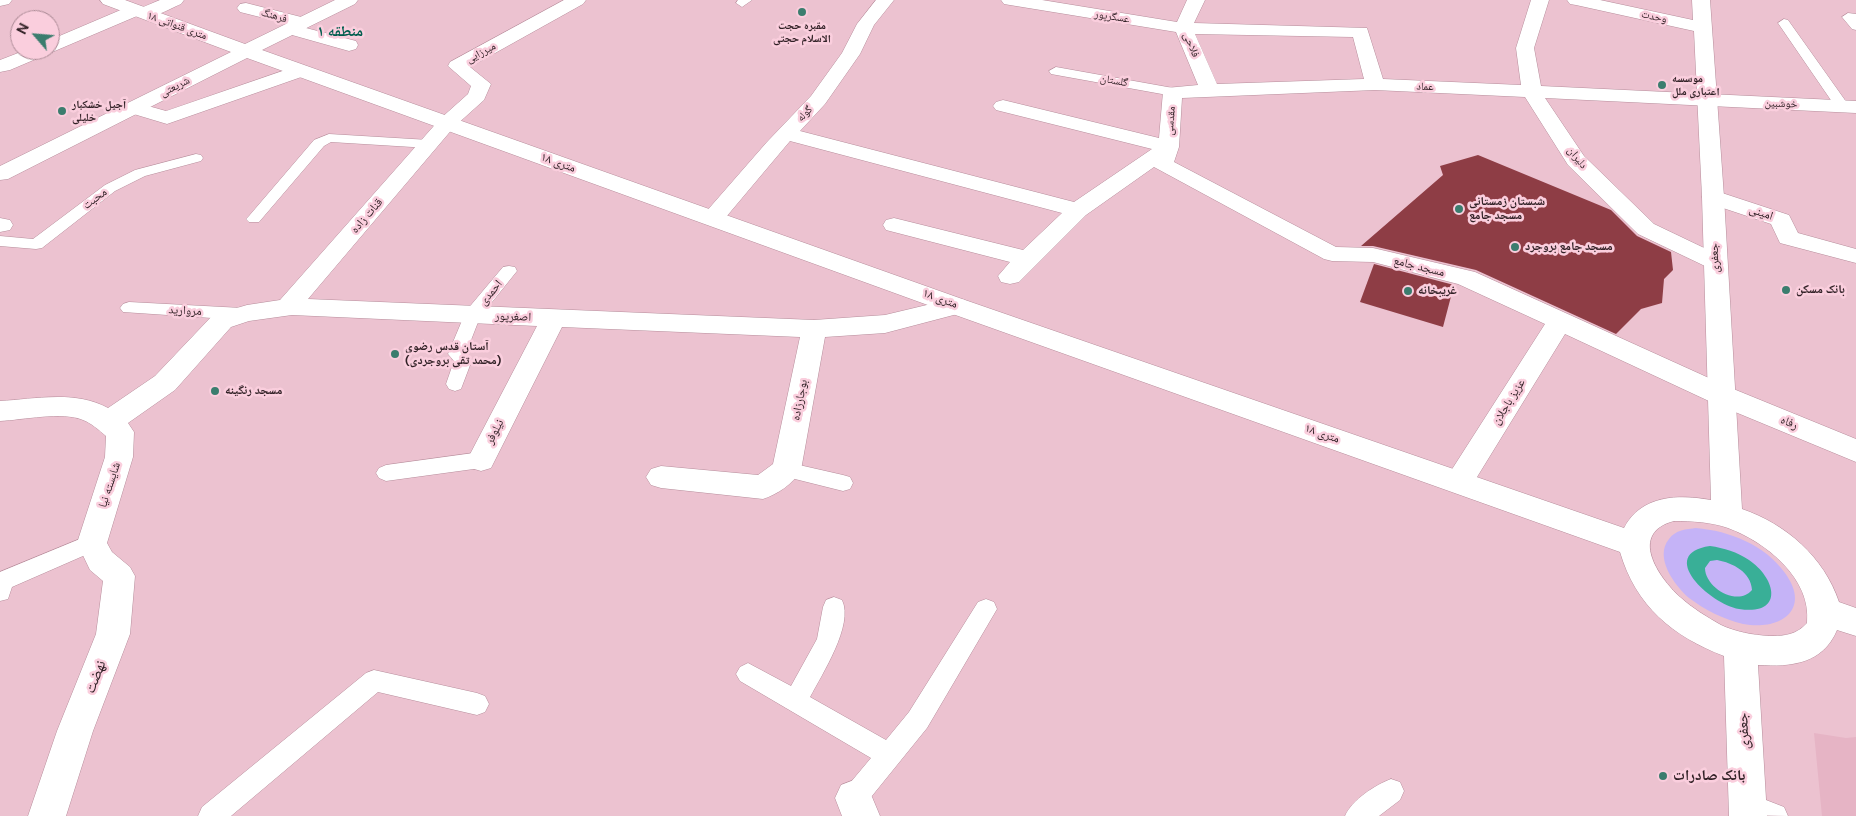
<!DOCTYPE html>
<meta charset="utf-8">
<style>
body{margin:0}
#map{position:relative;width:1856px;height:816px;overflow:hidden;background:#ecc2d0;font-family:"DM Sans",sans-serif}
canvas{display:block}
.north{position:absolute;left:10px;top:10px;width:50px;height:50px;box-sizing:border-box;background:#facedd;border:1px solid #aa8994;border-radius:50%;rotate:297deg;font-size:14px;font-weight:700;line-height:20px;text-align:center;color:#312126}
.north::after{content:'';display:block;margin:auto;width:18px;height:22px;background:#3b7d6e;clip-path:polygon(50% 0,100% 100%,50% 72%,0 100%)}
</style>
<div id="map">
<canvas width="1856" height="816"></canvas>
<div class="north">N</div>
</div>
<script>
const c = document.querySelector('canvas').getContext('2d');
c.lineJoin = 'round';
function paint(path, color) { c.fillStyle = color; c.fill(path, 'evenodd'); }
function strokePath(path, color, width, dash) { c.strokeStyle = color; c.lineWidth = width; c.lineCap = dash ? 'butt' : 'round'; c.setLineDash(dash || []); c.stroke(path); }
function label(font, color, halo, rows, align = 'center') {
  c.font = font + ' "DM Sans","Noto Naskh Arabic",sans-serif'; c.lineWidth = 5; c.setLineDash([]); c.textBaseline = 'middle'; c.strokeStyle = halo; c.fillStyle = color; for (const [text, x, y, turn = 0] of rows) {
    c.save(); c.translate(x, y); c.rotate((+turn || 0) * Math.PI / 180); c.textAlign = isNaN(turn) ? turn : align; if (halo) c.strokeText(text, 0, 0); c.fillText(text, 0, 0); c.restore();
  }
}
const built = new Path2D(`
 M1814 733 1846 738 1856 737V816H1822Z`);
const green = new Path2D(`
 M1696 528C1730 531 1765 545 1785 573 1812 610 1780 631 1743 624 1723 619 1705 610 1689 598 1674 585 1654 557 1669 539 1675 530 1687 529 1696 528Z`);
const water = new Path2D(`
 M1710 546C1724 548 1737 552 1749 560 1777 579 1784 616 1739 609 1710 604 1656 554 1710 546ZM1717 560C1733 563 1751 572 1752 590 1738 607 1705 588 1705 568L1710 561Z`);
const building = new Path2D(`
 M1478 155 1611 210 1637 236 1671 252 1673 270 1664 279 1662 303 1641 309 1616 334 1476 270 1373 246H1361L1443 175 1440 166Z
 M1374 264 1454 285 1443 327 1360 302Z`);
const service = new Path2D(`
 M738 0H752L742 7 736 3Z
 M1848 13 1856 14V30L1852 29 1842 17Z
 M1784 19 1788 20 1847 103 1849 106 1847 109H1837L1778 23Z
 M1056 67 1173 88 1180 92 1173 96 1051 74 1049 71Z
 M329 134 429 140 434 141 436 144 434 147 429 148 331 142 324 146 259 222H249L246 219 249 216 314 140Z
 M196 154 201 155 203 158 201 161 145 176 115 191 42 248 36 249 0 246V236L33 239 105 185 135 170Z
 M509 266 515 267 517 271 480 317 466 353 472 360 461 389 455 391 449 389 446 384 454 361 448 354 466 311 503 267Z
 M129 302 242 308 248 310 251 314 248 318 242 320 123 312 120 308 123 304Z
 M481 452 488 455 491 460 488 465 481 468 386 481 379 478 376 473 379 468 386 465Z
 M786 462 843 475 850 477 853 483 850 489 843 491 779 475 776 470 779 465Z
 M92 534 99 537 103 543 99 549 12 587 8 599 0 601V572Z
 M834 597 842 600C854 625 822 674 810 697L886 740 909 712 978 602 986 599 994 602 997 609 927 728 863 807 854 811 845 807 841 798 845 789 871 758 740 681 736 674 740 667 748 663 791 686 817 639 823 607 826 600Z
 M374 670 477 693 485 696 489 704 485 712 477 715 378 692 231 816H198L202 807 366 673Z
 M1391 779 1400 782 1404 791 1400 800 1379 816H1345C1352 800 1375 785 1391 779Z
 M1748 793 1784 807 1788 816 1739 815 1735 806 1739 797Z`);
const minor = new Path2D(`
 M0 0H12L9 4 0 6Z
 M160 0H184L181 4C169 9 150 21 137 16L10 70 0 72V60L26 50H50V40L130 6 136 5 143 7Z
 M564 0H586L583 4 470 67 491 84 484 100 454 127 308 299 814 320 885 315 956 298 965 300 968 306 965 312 885 333 825 337 801 470C793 484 778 494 763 499L661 488 651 485 646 477 651 469 661 466 758 475 773 464 800 337 562 327 491 468 481 471 471 468 467 460 537 326 292 315 249 321 231 327 175 390 128 423 134 432 133 457 107 543 112 552 130 567 135 576 130 634 93 731 66 816H28L57 731 96 634 103 581 90 570 77 543 105 457 106 436C99 430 91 423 83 420 62 411 23 420 0 421V401C36 399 75 390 108 408L155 376 213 315 247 305 280 300 440 119 468 94 471 86 448 66 450 62Z
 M876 0H894L874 25 860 54 825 104 800 131 1074 202 1152 149 996 110 993 106 996 102 1003 100 1159 138 1163 92 1166 88 1198 85 1176 32 1010 5 1004 4 1001 0H1042L1177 22 1187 0H1205L1194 23 1367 28 1383 79 1521 85 1516 48 1531 0H1549L1534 48 1541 86 1856 101V113L1545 98 1584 156 1654 224 1723 257 1727 262 1723 267 1715 270 1707 267 1638 234 1568 165 1525 97 1375 90 1182 98 1179 147 1174 162 1336 247 1373 248 1475 272 1731 388 1856 439V462L1711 402 1565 334 1469 490 1459 493 1449 490 1444 482 1449 474 1545 324 1458 284 1373 262 1332 261 1324 259 1154 167 1086 215 1019 282 1010 284 1001 282 998 276 1010 262 886 230 883 225 886 220 894 218 1023 250 1062 213 790 141 721 223 713 225 705 223 702 218 705 213 767 142 811 96 842 53 857 24ZM1195 34 1353 37 1364 79 1217 84Z
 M246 3 309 19 312 23 306 28 356 41 358 45 356 49 349 51 285 33 282 29 288 24 240 12 237 8 240 4Z
 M300 65 307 67 310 71 307 75 167 124 127 112 124 108 127 104 134 102 166 111Z
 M1713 190 1789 215 1798 233 1856 249V263L1780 243 1771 224 1705 202 1702 197 1705 192Z
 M0 218 10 220 13 225 10 230 0 232Z
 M854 780 867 785 880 816H842L835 798 841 785Z`);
const tertiary = new Path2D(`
 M100 0H125L245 44 335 0H358L355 4 262 50 965 300 1624 528C1641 495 1678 494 1711 500L1702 197 1694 31 1576 5 1570 4 1567 0H1600L1693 20 1692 0H1710L1724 197 1742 509C1786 524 1824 557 1839 602L1856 608V636L1837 630C1823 664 1791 667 1758 665L1767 816H1729L1724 656C1672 636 1636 606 1620 552L947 312 247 58 8 179 0 180V166L231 52 103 4ZM1674 521C1692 521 1711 522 1728 528 1766 542 1812 579 1807 623 1796 635 1785 636 1769 636 1753 635 1736 632 1721 625 1707 617 1692 608 1680 597 1658 577 1628 533 1674 521Z`);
const markers = [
 [802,12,5,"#3b7d6e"],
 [1662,85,5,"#3b7d6e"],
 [62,111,5,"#3b7d6e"],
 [1459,209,5,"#3b7d6e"],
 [1515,247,5,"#3b7d6e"],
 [1786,290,5,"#3b7d6e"],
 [1408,291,5,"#3b7d6e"],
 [395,354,5,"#3b7d6e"],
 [215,391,5,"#3b7d6e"],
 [1663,776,5,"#3b7d6e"]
];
const farStreetnames = [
 ["فرهنگ",274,16,16],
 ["عسگرپور",1112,17,9],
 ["وحدت",1654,17,12],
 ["۱۸ متری قنواتی",177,26,20],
 ["فلاحی",1191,45,67],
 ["میرزایی",481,53,-28],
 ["گلستان",1114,81,10],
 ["شریعتی",175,87,-27],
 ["عماد",1425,87,3],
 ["خوشبین",1781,104,2],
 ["گوله",805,114,-46],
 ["مقدسی",1171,121,-86],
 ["دلیران",1577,158,51]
];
const farPoinames = [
 ["مقبره حجت",802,26,"center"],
 ["الاسلام حجتی",802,39,"center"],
 ["موسسه",1672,79],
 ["اعتباری ملل",1672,92],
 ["آجیل خشکبار",72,105],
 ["خلیلی",72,118]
];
const streetNames = [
 ["۱۸ متری",558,163,20],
 ["محبت",95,199,-37],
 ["امینی",1761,213,19],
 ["قنات زاده",367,216,-49],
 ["جعفری",1715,258,-92],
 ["مسجد جامع",1419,267,14],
 ["احمدی",491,293,-50],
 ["۱۸ متری",940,299,20],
 ["مروارید",185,311,3],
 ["اصغرپور",513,317,2],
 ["بوجارزاده",800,400,-79],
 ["عزیز باجلان",1509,402,-58],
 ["رفاه",1789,423,23],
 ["نیلوفر",495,432,-63],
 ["۱۸ متری",1322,434,19],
 ["شایسته نیا",110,485,-72]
];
const poiNames = [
 ["شبستان زمستانی",1469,202],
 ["مسجد جامع",1469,216],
 ["مسجد جامع بروجرد",1525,247],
 ["بانک مسکن",1796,290],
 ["غریبخانه",1418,291],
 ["آستان قدس رضوی",405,347],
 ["(محمد تقی بروجردی)",405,361],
 ["مسجد رنگینه",225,391]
];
const farDistrictnames = [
 ["منطقه ۱",340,32]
];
const nearStreetnames = [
 ["نهضت",96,677,-69],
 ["جعفری",1744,731,-93]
];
const nearPoinames = [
 ["بانک صادرات",1673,776]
];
paint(built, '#e6b4c5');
paint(green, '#c5b3f7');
paint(water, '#39af97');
paint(building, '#8e3d45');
strokePath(service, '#b68d9b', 1);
strokePath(minor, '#b68d9b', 1);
strokePath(tertiary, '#b68d9b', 1);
paint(service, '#fff');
paint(minor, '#fff');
paint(tertiary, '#fff');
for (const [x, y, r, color] of markers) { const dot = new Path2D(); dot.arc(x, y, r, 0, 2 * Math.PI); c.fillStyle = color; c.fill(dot); strokePath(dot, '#facedd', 2); }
label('11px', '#312126', '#facedd', farStreetnames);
label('bold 11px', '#312126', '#facedd', farPoinames, 'left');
label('12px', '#312126', '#facedd', streetNames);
label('bold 12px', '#312126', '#facedd', poiNames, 'left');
label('bold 15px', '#005e4e', '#facedd', farDistrictnames);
label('15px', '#312126', '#facedd', nearStreetnames);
label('bold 15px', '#312126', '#facedd', nearPoinames, 'left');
</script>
